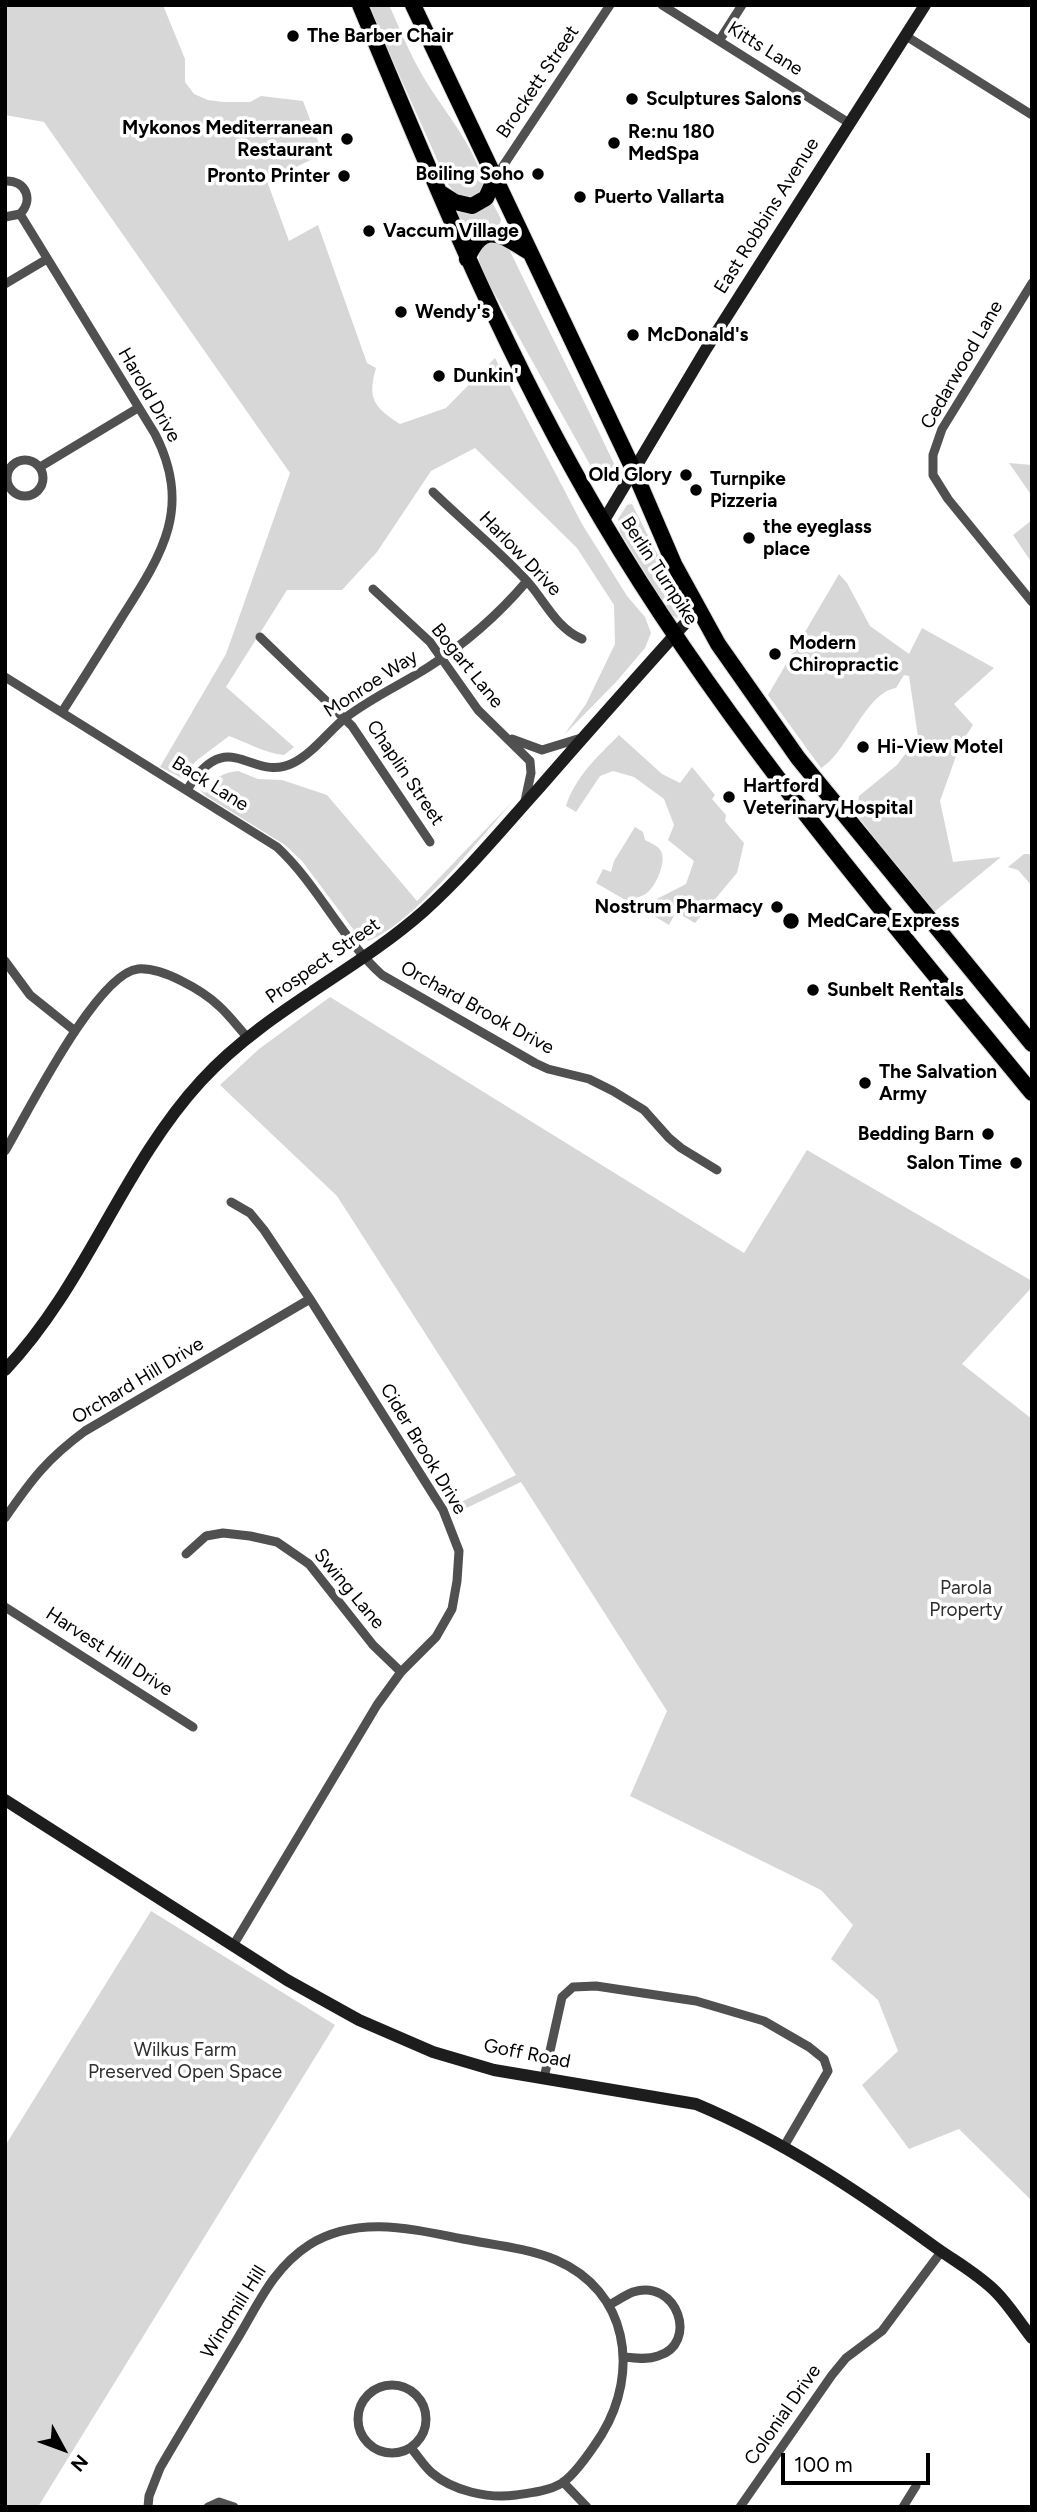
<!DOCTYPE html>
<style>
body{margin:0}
#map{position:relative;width:1037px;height:2512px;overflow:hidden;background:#fff;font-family:Figtree,sans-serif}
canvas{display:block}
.frame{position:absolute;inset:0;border:7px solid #000;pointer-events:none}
.north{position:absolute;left:28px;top:2414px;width:70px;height:70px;-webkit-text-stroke:5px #fff;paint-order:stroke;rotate:131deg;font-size:19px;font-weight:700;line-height:28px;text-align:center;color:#000}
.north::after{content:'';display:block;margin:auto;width:24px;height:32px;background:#000;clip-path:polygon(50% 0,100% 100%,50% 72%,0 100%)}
.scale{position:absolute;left:781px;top:2453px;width:149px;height:32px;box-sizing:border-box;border:4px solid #000;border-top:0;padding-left:9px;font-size:21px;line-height:24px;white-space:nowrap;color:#000;-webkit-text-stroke:5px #fff;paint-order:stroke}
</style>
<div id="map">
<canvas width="1037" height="2512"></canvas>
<div class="frame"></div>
<div class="north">N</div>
<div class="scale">100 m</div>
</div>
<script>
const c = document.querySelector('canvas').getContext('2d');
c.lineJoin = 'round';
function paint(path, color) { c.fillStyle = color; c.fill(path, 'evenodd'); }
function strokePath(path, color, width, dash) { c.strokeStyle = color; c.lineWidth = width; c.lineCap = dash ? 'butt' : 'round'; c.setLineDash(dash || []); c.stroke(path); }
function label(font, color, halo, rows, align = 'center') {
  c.font = font + ' Figtree,sans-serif'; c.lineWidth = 7; c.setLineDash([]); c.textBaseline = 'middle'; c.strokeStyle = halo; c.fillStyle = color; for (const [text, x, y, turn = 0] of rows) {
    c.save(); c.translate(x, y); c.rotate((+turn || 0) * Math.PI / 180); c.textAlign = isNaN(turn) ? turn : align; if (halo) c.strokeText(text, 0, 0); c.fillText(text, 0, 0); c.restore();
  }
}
const green = new Path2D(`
 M5 5H163L185 59V82L194 94 208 100 223 102H250L261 96 303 101 323 154 267 181 289 241 318 225 367 363 376 368C367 399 374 407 400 424L446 408 495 358 582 524 627 596 645 617 651 633 645 648 617 681 564 735 586 704 615 644 614 605 577 548 475 448 431 471 377 552 342 590H287L226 687 294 747 284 755C265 753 248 743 229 736L196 761 182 778 160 767 226 654 290 473 44 122 5 115Z
 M368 5H389C400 29 410 55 424 78 443 110 473 143 483 181 489 203 459 202 448 184Z
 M492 202 501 219 500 224 488 228 468 240 457 213Z
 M491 240 507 247 510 251C545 324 582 395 616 468V473L611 480H601L593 470 482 271C477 256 477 249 491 240Z
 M1009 463 1032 465V496Z
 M632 504 679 597 681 609 677 618 671 615 620 532 618 519 627 505Z
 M1032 520V563L1013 535Z
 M839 574 847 583 870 626 909 654 922 628 994 668 954 704 973 725 960 745 940 801 953 862 1001 857 933 913 856 814 859 796 897 765 918 737 909 676 904 675 896 688C866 692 847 753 821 768L768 695Z
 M619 735 662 774 680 783 692 767 715 795 712 799 726 815 725 821 744 843 737 873 695 923 676 912 669 925 654 916 649 903 686 884 694 861 668 840 674 825 664 799 634 777 613 771 600 776 576 812 566 806C575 777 598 756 619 735Z
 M238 771 258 779 282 780 327 795 417 901 514 800C480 838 413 924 368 941L359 937 302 861 285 845 206 796 200 790 206 793C214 778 221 773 238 771Z
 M635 827 643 832 645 840C651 843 661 847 662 854 665 865 656 885 648 892 643 897 634 898 627 901L596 883 603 869 611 872 614 861Z
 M1024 854H1032V886L1018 870 1008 867Z
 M330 997 744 1253 807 1150 1032 1281V1287L962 1364 1032 1419V2201L959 2129 909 2149 862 2085 898 2051 878 2000 831 1959 853 1925 821 1890 630 1796 667 1711 521 1482 458 1512 455 1505 516 1475 337 1196 220 1085 259 1049Z
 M151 1911 335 2025 38 2507H5V2146Z`);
const street = new Path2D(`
 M662 5 849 123
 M906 36 1032 115
 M719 41 742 5
 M495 178 610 5
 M5 181C26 180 34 200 20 214L5 217
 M20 214 155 434C193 508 162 554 122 617 102 649 82 681 62 712
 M1032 283 942 429 933 455V475L948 499 1032 602
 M5 284 47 259
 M7 478a18 18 0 1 1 36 0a18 18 0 1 1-36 0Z
 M40 467 138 408
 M433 492C464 522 498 550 527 581 545 601 556 628 582 639
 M373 589 430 642 478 710 530 761 531 773 525 801
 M260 637 352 726 430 842
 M5 677 277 847C318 885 341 938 382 975L535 1063 548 1069 589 1079 613 1091 644 1110 669 1138 681 1148 717 1170
 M512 739 542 750 581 738
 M187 790C228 722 252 784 293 763 313 753 328 732 345 718 371 698 400 685 427 668 465 644 498 615 527 581
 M5 961 30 995 75 1031
 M5 1151C27 1114 97 973 138 969 162 967 202 990 219 1006 229 1015 238 1027 247 1037
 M231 1202 250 1213 264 1230 310 1299 443 1510 459 1551 457 1581 452 1609 436 1637 401 1672 377 1705 234 1944
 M5 1518C32 1479 47 1459 85 1431L310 1299
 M186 1554 206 1536 223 1533 250 1536 277 1542 309 1564 373 1645 401 1672
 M5 1607 193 1727
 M544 2078 562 1997 573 1987 596 1986 696 2001 764 2021 809 2047 824 2059 828 2071 783 2148
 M609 2305C617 2301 625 2295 633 2292 678 2278 699 2344 658 2356 647 2360 636 2358 625 2357
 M358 2419a34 34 0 1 1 68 0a34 34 0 1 1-68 0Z
 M563 2482 587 2507
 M148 2507 149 2496 160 2468C185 2425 211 2383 236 2341 258 2305 272 2269 309 2245 357 2215 412 2229 463 2239 494 2245 527 2248 556 2260 628 2291 640 2371 602 2434 593 2448 576 2474 562 2483 549 2491 531 2493 516 2495 489 2499 453 2491 432 2473 424 2466 418 2456 411 2448
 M208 2507 219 2502 234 2507
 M740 2507 832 2375 846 2358 882 2331 941 2252
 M903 2507 916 2486`);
const secondary = new Path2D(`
 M603 522 706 349 925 5
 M5 1370C86 1285 122 1167 201 1081 265 1011 354 973 424 911 466 873 502 829 540 787 592 727 645 668 698 609
 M5 1800 287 1980 359 2020 433 2052 494 2070 696 2104C782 2140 861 2193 935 2247 956 2262 978 2274 996 2292 1009 2305 1020 2323 1032 2338`);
const highway = new Path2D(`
 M360 5C433 180 505 356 602 520 724 726 880 908 1032 1093
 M413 5 634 471 674 564 718 644 798 758 1032 1044
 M439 192 455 202 472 206 486 198 495 178
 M467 259C484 220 501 235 529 252`);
const markers = [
 [293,36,7,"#000"],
 [632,99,7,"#000"],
 [347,139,7,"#000"],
 [614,143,7,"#000"],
 [538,174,7,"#000"],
 [344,176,7,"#000"],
 [580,197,7,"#000"],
 [369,231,7,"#000"],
 [401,312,7,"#000"],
 [633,335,7,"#000"],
 [439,376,7,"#000"],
 [686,475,7,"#000"],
 [696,490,7,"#000"],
 [749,538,7,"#000"],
 [775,654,7,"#000"],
 [863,747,7,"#000"],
 [729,797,7,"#000"],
 [777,907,7,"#000"],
 [791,921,9,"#000"],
 [813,990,7,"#000"],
 [865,1083,7,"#000"],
 [988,1134,7,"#000"],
 [1016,1163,7,"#000"]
];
const poiNames = [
 ["The Barber Chair",307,36],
 ["Sculptures Salons",646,99],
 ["Mykonos Mediterranean",333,128,"right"],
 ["Restaurant",333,150,"right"],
 ["Re:nu 180",628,132],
 ["MedSpa",628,154],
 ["Boiling Soho",524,174,"right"],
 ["Pronto Printer",330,176,"right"],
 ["Puerto Vallarta",594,197],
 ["Vaccum Village",383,231],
 ["Wendy's",415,312],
 ["McDonald's",647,335],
 ["Dunkin'",453,376],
 ["Old Glory",672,475,"right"],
 ["Turnpike",710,479],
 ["Pizzeria",710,501],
 ["the eyeglass",763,527],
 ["place",763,549],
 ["Modern",789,643],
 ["Chiropractic",789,665],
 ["Hi-View Motel",877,747],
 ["Hartford",743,786],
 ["Veterinary Hospital",743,808],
 ["Nostrum Pharmacy",763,907,"right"],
 ["MedCare Express",807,921],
 ["Sunbelt Rentals",827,990],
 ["The Salvation",879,1072],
 ["Army",879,1094],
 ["Bedding Barn",974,1134,"right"],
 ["Salon Time",1002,1163,"right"]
];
const streetNames = [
 ["Kitts Lane",765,49,32],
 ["Brockett Street",538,82,-56],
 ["East Robbins Avenue",767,216,-58],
 ["Cedarwood Lane",962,365,-60],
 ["Harold Drive",149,395,60],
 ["Harlow Drive",520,554,46],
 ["Berlin Turnpike",659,571,57],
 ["Bogart Lane",467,666,51],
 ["Monroe Way",371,684,-33],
 ["Chaplin Street",405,773,56],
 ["Back Lane",210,784,32],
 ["Prospect Street",323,961,-35],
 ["Orchard Brook Drive",477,1008,29],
 ["Orchard Hill Drive",138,1381,-31],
 ["Cider Brook Drive",423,1449,59],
 ["Swing Lane",349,1589,50],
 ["Harvest Hill Drive",109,1652,33],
 ["Goff Road",527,2054,11],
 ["Windmill Hill",234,2312,-58],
 ["Colonial Drive",783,2415,-55]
];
const parkNames = [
 ["Parola",966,1588],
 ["Property",966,1610],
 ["Wilkus Farm",185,2050],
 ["Preserved Open Space",185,2072]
];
paint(green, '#d7d7d7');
strokePath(highway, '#dbdbdb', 18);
strokePath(street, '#505050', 9);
strokePath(secondary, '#1d1d1d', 12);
strokePath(highway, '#000', 16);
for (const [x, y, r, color] of markers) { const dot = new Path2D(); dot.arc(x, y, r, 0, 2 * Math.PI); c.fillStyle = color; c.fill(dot); strokePath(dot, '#fff', 2.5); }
label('bold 19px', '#000', '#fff', poiNames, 'left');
label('19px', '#000', '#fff', streetNames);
label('19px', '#2e2e2e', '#fff', parkNames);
</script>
